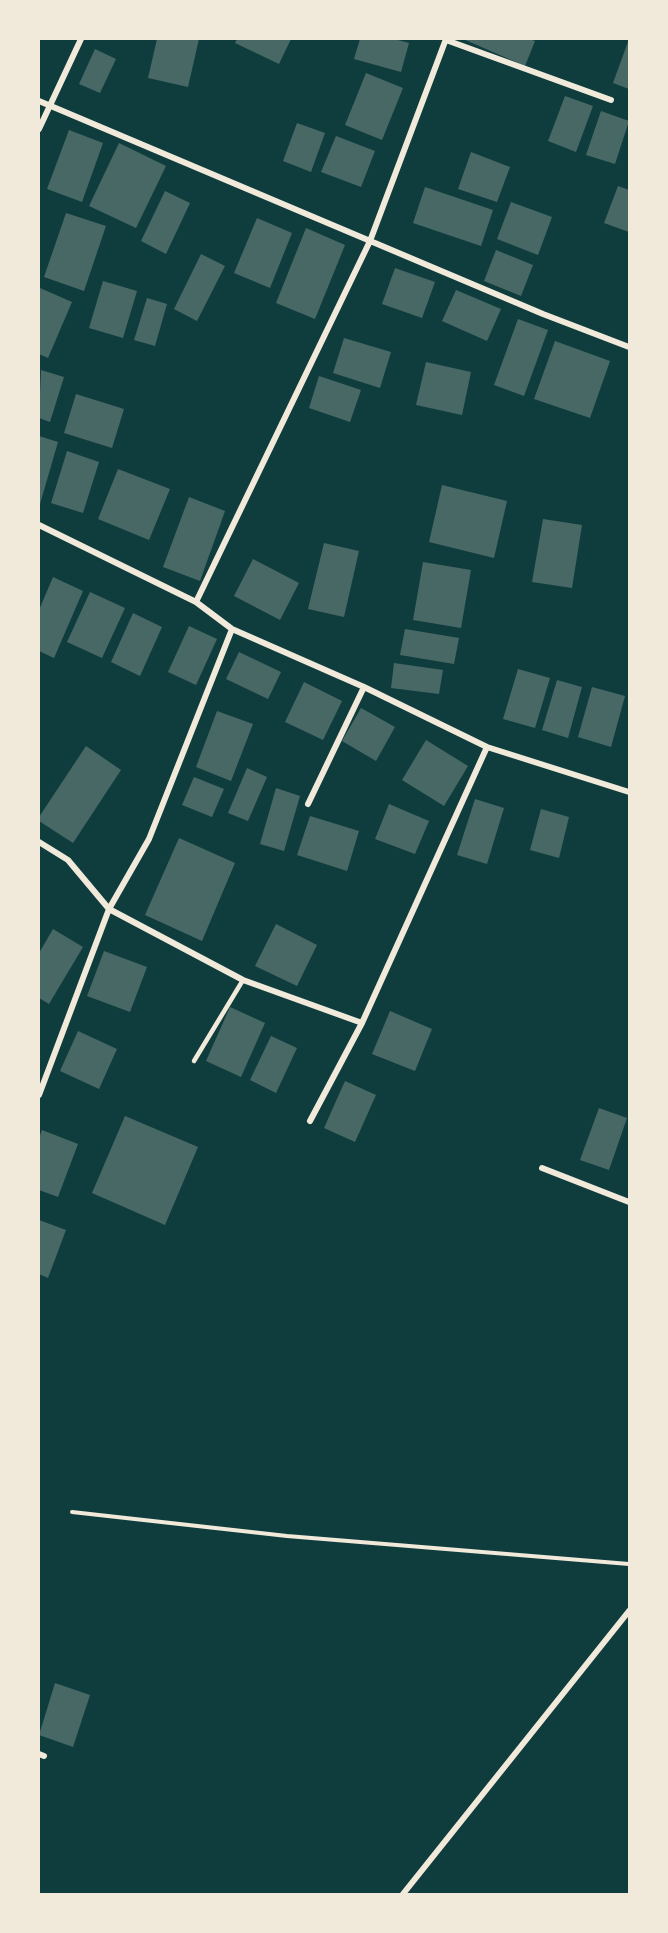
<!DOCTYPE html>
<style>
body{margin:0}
#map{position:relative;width:668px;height:1933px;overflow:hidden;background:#0f3d3e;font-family:Barlow,sans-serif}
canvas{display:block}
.frame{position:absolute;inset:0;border:40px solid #f1e9da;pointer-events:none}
</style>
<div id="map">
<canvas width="668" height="1933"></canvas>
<div class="frame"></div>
</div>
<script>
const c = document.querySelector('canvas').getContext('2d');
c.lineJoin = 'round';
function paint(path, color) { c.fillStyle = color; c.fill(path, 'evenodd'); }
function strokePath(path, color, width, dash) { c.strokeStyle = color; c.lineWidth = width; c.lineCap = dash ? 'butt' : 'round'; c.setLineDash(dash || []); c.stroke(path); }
const building = new Path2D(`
 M157 39H199L188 87 148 78Z
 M237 39H291L279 64 235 43Z
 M360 39H394L409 43 401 72 354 59Z
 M463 39H529L535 41 525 66Z
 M629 39V89L613 83Z
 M95 49 116 59 100 93 79 84Z
 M366 73 403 88 382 140 345 125Z
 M565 96 593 106 576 152 548 141Z
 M601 111 629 121 615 164 586 155Z
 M297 123 325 133 311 172 283 161Z
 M69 130 103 143 82 202 47 189Z
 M336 136 375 151 361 187 321 172Z
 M119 143 166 166 136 228 89 206Z
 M471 152 510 167 497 202 458 189Z
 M618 186 629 190V232L604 223Z
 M425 187 493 210 481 246 413 223Z
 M165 191 190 203 166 254 141 241Z
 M511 202 552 217 538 255 497 239Z
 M66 213 106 226 84 291 44 277Z
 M257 218 292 233 270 288 234 273Z
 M306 228 345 245 315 319 276 303Z
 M496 250 533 265 521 296 484 281Z
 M201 254 225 266 197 321 174 309Z
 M395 268 435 282 422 318 382 304Z
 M103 281 137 291 123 338 89 328Z
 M40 288 72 302 48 358 39 354Z
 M456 290 501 309 487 341 442 321Z
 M147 298 167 304 155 346 134 340Z
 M518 319 548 330 524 396 494 385Z
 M344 338 391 352 380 388 333 373Z
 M555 341 610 361 590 418 534 399Z
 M426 362 471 372 462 415 416 405Z
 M41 370 64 377 50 422 39 418Z
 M319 376 361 390 350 422 309 408Z
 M76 394 124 409 112 448 64 433Z
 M39 436 58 442 40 504 39 503Z
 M67 451 99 462 83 513 51 503Z
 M118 469 170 489 149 540 98 519Z
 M442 485 507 501 494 558 429 542Z
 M189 497 225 511 200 581 163 567Z
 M543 519 582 525 572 588 532 582Z
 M324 543 359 551 344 617 308 609Z
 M253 559 299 583 280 620 234 596Z
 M423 562 471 570 461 628 413 620Z
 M53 577 83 591 54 658 39 651V610Z
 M90 592 125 608 102 658 67 642Z
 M133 613 162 627 140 676 111 662Z
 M189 626 217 639 196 685 168 672Z
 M405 629 459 638 454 664 400 655Z
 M239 652 281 672 268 699 226 679Z
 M394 663 443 670 439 694 391 688Z
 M518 669 550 678 535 728 503 719Z
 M557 680 582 687 568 738 542 730Z
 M304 682 342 701 323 740 285 722Z
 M592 687 625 696 611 747 578 737Z
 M361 708 395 727 376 761 342 741Z
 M217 711 253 724 231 781 196 767Z
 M426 740 468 766 444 806 402 780Z
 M86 746 121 770 73 843 39 821V817Z
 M247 768 267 777 248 821 228 813Z
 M194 777 224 789 212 817 182 805Z
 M276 788 300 796 284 851 260 844Z
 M475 799 504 808 487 864 457 855Z
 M389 804 429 821 415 854 375 839Z
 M541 809 569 817 559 858 530 850Z
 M310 816 359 831 347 871 297 855Z
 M179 838 235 863 202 941 145 915Z
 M276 924 317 945 297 986 255 966Z
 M53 929 83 947 49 1004 39 998V953Z
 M104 951 147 967 130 1012 87 996Z
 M230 1007 265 1023 241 1077 206 1061Z
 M390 1011 432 1029 415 1071 372 1054Z
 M78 1031 117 1049 99 1089 60 1071Z
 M271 1036 297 1048 276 1093 250 1080Z
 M345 1081 376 1095 355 1142 324 1128Z
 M599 1108 627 1118 609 1170 580 1160Z
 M125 1116 198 1147 165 1225 92 1193Z
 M42 1130 78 1144 58 1197 39 1190V1138Z
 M39 1220 66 1230 48 1278 39 1274Z
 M55 1683 90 1695 73 1747 39 1735Z`);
const path = new Path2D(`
 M72 1512 287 1536 629 1564`);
const service = new Path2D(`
 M194 1061 243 980`);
const minor = new Path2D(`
 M446 40 611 100
 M39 101 543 314 629 347
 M39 129 81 39
 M39 525 196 602 232 629 364 687 487 747 629 792
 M196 602 370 241 446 39
 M308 804 364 687
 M39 842 68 860 109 909 243 980 362 1023
 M39 1095 109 909 149 839 232 629
 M310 1121 362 1023 487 747
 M542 1168 629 1202
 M39 1754 44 1756
 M403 1894 629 1611`);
paint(building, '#486865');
strokePath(path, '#f1e9da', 4);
strokePath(service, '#f1e9da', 4.5);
strokePath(minor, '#f1e9da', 6);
</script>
